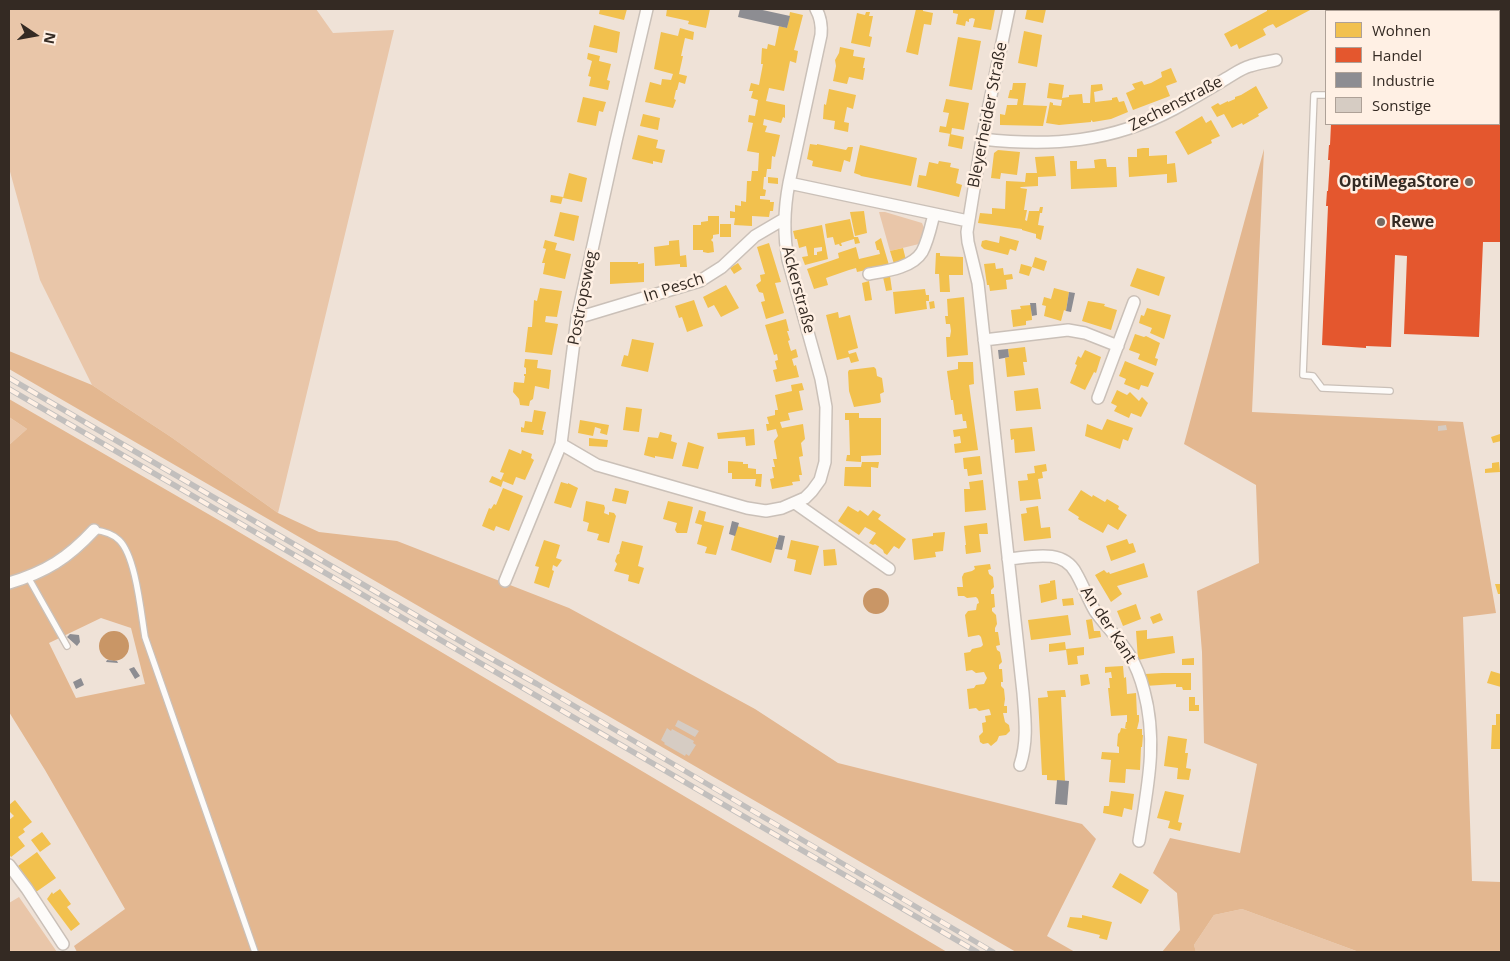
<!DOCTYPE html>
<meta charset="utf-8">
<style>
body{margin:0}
#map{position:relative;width:1510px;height:961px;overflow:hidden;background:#efe2d7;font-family:"Open Sans",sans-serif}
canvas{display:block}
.frame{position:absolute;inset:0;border:10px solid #342a23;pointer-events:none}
.legend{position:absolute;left:1325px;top:10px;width:175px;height:115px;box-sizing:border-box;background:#fff0e4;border:1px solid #aea197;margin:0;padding:6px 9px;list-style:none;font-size:15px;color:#342a23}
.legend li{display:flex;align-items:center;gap:10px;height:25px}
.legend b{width:25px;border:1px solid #aea197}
.north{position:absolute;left:10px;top:10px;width:50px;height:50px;-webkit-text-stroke:4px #fff0e4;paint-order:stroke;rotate:102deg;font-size:14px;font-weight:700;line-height:20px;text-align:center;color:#342a23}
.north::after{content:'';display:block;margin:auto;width:18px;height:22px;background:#342a23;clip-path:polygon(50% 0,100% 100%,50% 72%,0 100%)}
</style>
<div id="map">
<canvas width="1510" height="961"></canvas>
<div class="frame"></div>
<ul class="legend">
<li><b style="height:14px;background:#f2c14e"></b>Wohnen</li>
<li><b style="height:14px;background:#e4572e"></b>Handel</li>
<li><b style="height:14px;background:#8d8d92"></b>Industrie</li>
<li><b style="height:14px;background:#d6ccc3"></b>Sonstige</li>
</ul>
<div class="north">N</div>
</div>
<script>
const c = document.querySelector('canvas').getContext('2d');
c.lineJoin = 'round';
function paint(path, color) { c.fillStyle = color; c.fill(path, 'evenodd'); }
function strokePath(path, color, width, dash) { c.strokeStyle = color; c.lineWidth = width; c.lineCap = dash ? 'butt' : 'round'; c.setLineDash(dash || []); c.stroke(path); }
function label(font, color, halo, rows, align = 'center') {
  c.font = font + ' "Open Sans",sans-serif'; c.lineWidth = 5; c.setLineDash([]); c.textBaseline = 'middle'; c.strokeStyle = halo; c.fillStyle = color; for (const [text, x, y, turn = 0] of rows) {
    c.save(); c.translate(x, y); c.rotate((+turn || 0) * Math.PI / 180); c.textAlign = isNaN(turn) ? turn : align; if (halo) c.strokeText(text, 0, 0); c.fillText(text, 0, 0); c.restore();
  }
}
const green = new Path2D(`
 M9 9H316L333 33 394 30 278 513 171 437 92 385 40 280 9 168Z
 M879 212H885L922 223 924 228 919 244 890 251Z
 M9 417 27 429 9 445Z
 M19 897 57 952H9V903Z
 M1242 909 1359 952H1196L1194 945 1214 915Z`);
const forest = new Path2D(`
 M1264 149 1252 412 1463 422 1496 613 1463 617 1472 881 1501 882V952H1359L1242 909 1214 915 1194 945 1196 952H1162L1180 930 1177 893 1153 873 1170 838 1240 853 1257 764 1204 743 1202 652 1197 591 1259 563 1256 485 1184 444Z
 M9 351 92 385 171 437 278 513 319 532 397 541 569 608 755 709 838 763 1082 824 1096 839 1047 936 1075 952H1016L9 369Z
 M9 399 222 522 947 952H77L74 946 125 909 45 770 9 712V445L27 429 9 417ZM101 618 131 628 145 684 76 698 49 643Z`);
const water = new Path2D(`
 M863 601a13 13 0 1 1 26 0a13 13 0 1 1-26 0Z
 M99 646a15 15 0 1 1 30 0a15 15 0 1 1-30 0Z`);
const homes = new Path2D(`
 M600 9H627L624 20 599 14Z
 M667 9H710L706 28 688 24 689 21 666 16Z
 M916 9H923V11L933 13 931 25 924 24 918 55 906 52Z
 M953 9H995L991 30 973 27 975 19 972 18 969 19V22L966 21 965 26 956 24 958 14 953 13Z
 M1027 9H1046L1043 23 1025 19Z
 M1267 9H1312L1276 28 1273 24 1268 26 1263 29 1266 35 1239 49 1237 44 1231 47 1224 34 1267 11Z
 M790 12 803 15 794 50 798 51 796 63 790 61 784 91 769 88 766 101 785 105V118L783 117 781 123 764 119 763 125 767 126 765 132 780 135 775 157 772 156 771 169H767L766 177H764L763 189 766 190 765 196H760V199L770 200V202H774L773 211H770L769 217 752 216V226L734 225 735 218H730V211L735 212V205L741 206V201L746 202 747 181H751L752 171H758L759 153 747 151 753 123 748 122 749 115 755 116 758 100 751 98 753 91H749L751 83 759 85 763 64H761L762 48 767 49 768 44 775 46 779 26 787 28Z
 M866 12H870L869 16H873L869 36 872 37 870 47 851 43 857 13 865 15Z
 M594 25 620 32 617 53 589 47Z
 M680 28 694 32 693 40 685 38 681 56H683L679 74 687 76 685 84 679 82 677 90H676L674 99 676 100 673 108 645 102 650 82 661 85 662 79 671 80 673 74 654 69 661 32 678 36Z
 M1024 31 1042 35 1037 67 1018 63Z
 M958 37 981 41 972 90 949 86Z
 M840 47 854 50 853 56 865 58 863 68H865L863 80 849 77 847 84 833 81 836 66 835 60 839 53Z
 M588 53 600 56 599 61 611 64 607 80 610 81 608 90 589 86 591 77 588 76 592 61 587 59Z
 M1171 68 1177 82 1166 86 1170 96 1133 110 1126 93 1135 89 1132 84 1142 81 1144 85 1151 83 1162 77 1161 72Z
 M1013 83H1026L1023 105 1047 106 1043 126 1000 125V114L1005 115 1007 105H1017L1018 99 1008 98 1010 90H1012Z
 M1049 83 1064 85 1062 98 1069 97V95L1082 94 1083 103H1090L1091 85 1102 84 1103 90 1094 92 1095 102 1112 100V98L1117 97 1119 102 1124 101 1128 112 1111 119 1093 122 1091 120V122L1059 125 1046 123 1050 102 1053 103V105L1061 106 1062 100 1047 98Z
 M1256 86 1268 108 1258 114 1259 116 1243 125 1242 123 1232 128 1224 114 1217 117 1211 107 1218 103 1220 105 1228 101V102L1235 99V97L1241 95Z
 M829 89 856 95 853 109 847 107 844 122 849 123 848 132 834 129 835 121 823 119 824 104 826 105Z
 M583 97 606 102 603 112 599 111 596 126 577 122Z
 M946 99 969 103 964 130 952 128 951 134 939 132 940 126 946 127 949 113 943 112Z
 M643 114 660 118 658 130 640 126Z
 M1202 116 1206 123 1211 120 1220 136 1211 140 1212 143 1188 155 1175 132Z
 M950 134 964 137 962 149 948 146Z
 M638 135 658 140 656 148 665 150 662 163 653 161V164L632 159Z
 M810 144 817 145V144L846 150 848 147H853L850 162 844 160 841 172 812 166 813 161 807 159Z
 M860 145 917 158 911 186 861 176 860 175 854 173Z
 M1143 148H1149V156L1167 155V164L1175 163 1177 182 1167 183V174L1129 177 1128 157H1137V149Z
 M998 150 1020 152 1017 175 1001 173 1000 179 991 178 994 153Z
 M1054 156 1056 176 1038 177V186L1021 187 1020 188 1027 189 1024 210H1027L1025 220 1027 221 1029 211H1039L1040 207H1043L1042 213H1040L1038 225 1044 226 1041 240 1036 238V234L1022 230V229L978 223 980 213 992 214V208L1005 209 1006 181 1025 182 1026 173H1037L1035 157Z
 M1100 159H1106L1107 167H1116L1117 187 1071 189 1070 161H1077V169L1095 168 1094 160Z
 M939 161 951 163 950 167 959 169 956 183 962 185 959 197 917 187 919 175 926 176 929 162 938 164Z
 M569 173 587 178 582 202 563 198Z
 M768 177 778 178V184L768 183Z
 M551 195 563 197 561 204 550 202Z
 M864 211 867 233 855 236 850 212Z
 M560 212 579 216 574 241 554 236Z
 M708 216H719V234L713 235V238L711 240 713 242 714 252 708 253 703 252V250H693V225H701V222L708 221Z
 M850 219 854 237H858L860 243 855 244 854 239 841 243 842 246H840L839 244 835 245 833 237 827 238 825 224Z
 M720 224H731V237H720Z
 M822 225 828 259 805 265 802 257 808 256 806 246 799 248 797 239H795L793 231ZM822 247V251L817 252V255H814V248Z
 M1000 236 1019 241 1016 251 1010 249 1008 255 984 249 981 246 982 241 986 240 999 243Z
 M881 238 889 265 857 272 856 268 849 270 826 278 828 285 814 289 807 269 839 258 838 253 856 247 859 259 880 254 879 250H877L875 242Z
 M545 240 557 243 555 250 571 254 565 279 543 274 545 263H542L546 249 543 248Z
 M679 240 680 256 686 255 687 267H680V264L655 266 654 247 669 245V241Z
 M769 243 781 282 775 283 784 313 766 319 761 302 765 301 763 293 759 292 756 285 761 281 760 275 765 274 757 247Z
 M903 248 906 260 894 264 890 251Z
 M936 253H940V256L963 257V275H949L950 292H940L939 274H935Z
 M1035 257 1047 261 1044 271 1032 267Z
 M610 262H638V264L644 263V282L610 284Z
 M738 263 742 269 734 274 730 268Z
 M995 263 996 269 1003 268 1004 275 1012 274 1013 279 1006 280 1007 289 990 291 989 285H987L984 264Z
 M1021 264 1032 267 1029 276 1019 273Z
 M1137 268 1165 277 1159 296 1130 286Z
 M890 276 892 290 886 291 883 277Z
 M869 281 872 300 865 301 862 283Z
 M726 285 739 308 721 317 714 305 708 308 703 297Z
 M540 288 562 291 557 317 546 316 545 322 558 324 552 355 525 352 528 327H532L534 300 537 301Z
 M1054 288 1069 292 1066 311 1064 310 1061 321 1044 316 1046 306 1042 305 1044 297 1051 299Z
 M925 289 926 295H929V301H926L927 309 895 314 893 292Z
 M964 297 968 355 947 357 946 337H950L951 331 950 324H946L945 316H948L947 299Z
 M694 300 703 326 687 332 682 317 679 318 675 306Z
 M934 301 935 308 930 309 929 302Z
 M1088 301 1105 304 1104 306 1117 310 1111 330 1082 321Z
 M1031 305 1032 320 1026 321V325L1013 327 1011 310 1021 309 1020 306Z
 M1147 308 1171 315 1164 339 1150 333 1152 328 1139 323 1141 315 1144 316Z
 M838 312 839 318 850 315 858 348 848 351 849 354 856 352 859 361 851 363 849 357 837 360 826 315Z
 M786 319 789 331H787L790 340 788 341 791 351 796 349 798 357 792 359 794 366 796 365 799 377 776 382 773 370 777 369 775 361 778 360 777 354 774 355 765 325Z
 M1135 334 1144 337 1146 336 1160 343 1155 358 1158 359 1156 366 1138 359 1140 354 1129 350Z
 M632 339 654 343 648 372 621 366 624 355 628 356Z
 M1025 347 1027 362H1023L1025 375 1007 377 1005 358 1009 357 1008 349Z
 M1085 350 1101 357 1096 373 1094 372 1085 390 1070 383 1077 365 1075 364 1078 356 1081 358Z
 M525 359 538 360 537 368 551 370 549 389 535 386 533 399 530 401 529 406 520 405 519 399 513 392 514 382 524 383 525 376H524V374H526V368L524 367Z
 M1125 361 1154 373 1148 387 1141 385 1139 390 1124 384 1126 379 1119 376Z
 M958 362H973L974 384 969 385 978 450 955 453 954 444 961 443 960 436 954 437 953 430 967 428 966 421H963L962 414 955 415 953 400H951L947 371 958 369Z
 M874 367 876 369 877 376 882 378 884 392 880 394 881 402 879 403 854 407 849 391 848 372 849 370Z
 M802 383 804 390 799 391 803 410 788 413 790 420 780 422 782 428 803 424 805 439 801 443 803 456 799 457 802 475H799L800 481 792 482 793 485 772 489 770 479 774 478 772 467H775L773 459H777L774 441 778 436 776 429 767 431 766 424H769L767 417 775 415V410H778L775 395 792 391 791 385Z
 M1038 388 1041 409 1016 411 1014 391Z
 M1117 390 1127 395 1130 392 1139 401 1142 397 1148 403 1141 417 1131 413 1129 418 1114 411 1117 406 1111 403Z
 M626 407 642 409 639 432 623 430Z
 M534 410 546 412 542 430H544L543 435 521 432V427L524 428 525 421 532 422Z
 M845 413H859V418H881V455L861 456V462L846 461 847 455H850L849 420H845Z
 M1107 419 1133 428 1128 441 1123 439 1120 449 1085 436 1087 424 1102 430Z
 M580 420 609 425 607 435 600 433 601 429 595 427 593 436 578 433Z
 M1032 427 1035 451 1015 453 1014 439 1011 440 1010 429Z
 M754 429 755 445 746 446 745 437 718 439 717 433Z
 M660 432 672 435 671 441 677 443 673 459 655 456V458L644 455 648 437 658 438Z
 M1500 434 1501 441 1493 443 1491 437Z
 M589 438 608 440 607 447 589 446Z
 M688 442 704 447 698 469 682 466Z
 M509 449 521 454 522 450 532 454 531 458 534 460 525 480 516 477 513 485 503 481 501 487 489 482 492 476 501 480 504 473 500 472Z
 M980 456 982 474 968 476 967 469H964L963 458Z
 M728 461 743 462V464H748V468L756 469V474H762L761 487 755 486 756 479H732V473H728Z
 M862 462H879L878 468 871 467V487L844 486 845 467H861Z
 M1499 462 1500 472 1485 473V469L1492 468V463Z
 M1046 464 1047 471 1042 472 1043 478 1038 479 1041 499 1020 501 1018 481 1028 480 1027 474 1035 473 1034 466Z
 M983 480 986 510 965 512 964 489H970L969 482Z
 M561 482 568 484V483L578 488 571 508 554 503Z
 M503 488 523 496 509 531 496 526 494 531 482 526 489 508 491 509 494 504 496 505Z
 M615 488 629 491 626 504 612 501Z
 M1081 490 1092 497 1093 495 1105 502 1107 499 1119 506 1118 509 1127 515 1118 530 1108 524 1103 533 1078 519 1079 517 1068 510Z
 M586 501 604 505 605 508 604 513 609 515V512L614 513 616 516 609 543 597 540 599 534 587 531 589 523 583 521Z
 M668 501 693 507 687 533H677L675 530 677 523 663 519Z
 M848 506 858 512 860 510 868 516 873 510 881 515 878 519 906 539 899 549 894 546 887 555 884 553 883 550 875 544 873 545 869 543 876 533 865 527 859 535 838 521Z
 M1038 506 1041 528 1050 527 1051 538 1024 541 1021 514 1027 513 1026 508Z
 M699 510 706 512 704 521 724 526 716 555 705 553 707 547 697 544 702 525 695 523Z
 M987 523 988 534H979L981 552 966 554 965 545H966L964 526Z
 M737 526 778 538 771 563 731 550Z
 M945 532 943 551 935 552 936 557 914 560 912 539 933 536V533Z
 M1127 539 1129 544 1133 543 1136 552 1111 561 1106 546Z
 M544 540 560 545 556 558 562 560 557 567 553 565 552 570 554 571 549 588 534 583 539 567 535 566Z
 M791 540 819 546 811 575 794 571 796 560 787 558Z
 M622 541 643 546 638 566 644 568 639 584 628 581 629 575 614 571 617 564 615 561 617 555 620 553 619 552Z
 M835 549 837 565 824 566 823 550Z
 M1144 563 1148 577 1117 586 1122 594 1111 602 1095 575 1104 570 1107 573 1109 572 1110 574Z
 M990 564 991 569 988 570 989 574 993 577 994 587 991 590V594H994L995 607 992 608V611L996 615 997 624 995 628V632H998L1000 645 996 646 997 650 1000 652 1002 662 999 665V669H1002L1003 682H1001V686L1004 689 1005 699 1004 706H1007V713H1003L1005 722 1009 725 1010 731 1006 735 999 736 997 741 991 746 988 743 983 744 980 742 979 736 983 732 982 723 986 722 985 716 991 715 990 711 989 709 979 711 976 708 969 709 967 689 974 688 976 685 984 684 987 678 984 672 976 673 972 670 966 671 964 653 970 652 972 649 981 647 983 645 981 637 979 635 968 637 965 615 968 611 976 610 977 604 979 603 978 599 976 597 967 598 964 596H958L957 587H963L962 577 964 573 972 571 975 569 974 566Z
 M1055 580 1057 599 1041 603 1039 585 1050 583V581Z
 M1495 584H1501V594H1498Z
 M1073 598 1074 605 1063 606 1062 599Z
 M1136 604 1141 619 1123 626 1117 611Z
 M1160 613 1163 620 1153 624 1150 617Z
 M1068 615 1071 635 1031 640 1028 620Z
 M1092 619 1094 631H1100L1101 637 1089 639 1086 620Z
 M1147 630V639L1173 636 1175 653 1138 660 1136 631Z
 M1065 642 1066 650 1049 652V644Z
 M1084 647V655L1077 656 1078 664 1068 665 1066 649Z
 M1194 658V665H1182V659Z
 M1123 666 1124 678 1126 677 1127 694 1136 693 1137 715H1139V721L1137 729H1142V735H1143L1142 747H1141L1140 770 1126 769 1125 783 1109 782 1111 760 1101 759 1102 752 1119 753V747L1117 746 1118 734 1120 732 1121 728 1127 729 1125 728 1126 722H1133H1127V715L1111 716 1108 688H1110L1109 678H1112L1111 672 1105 673V667Z
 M1491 671 1501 674V687L1487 683Z
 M1162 673H1191V690H1183L1182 687H1176V684L1145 686V674Z
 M1088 674 1090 684 1081 686 1080 675Z
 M1065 690 1066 697H1061L1065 781 1047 780V775H1042L1038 698 1048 697 1047 691Z
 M1189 697H1195V705H1199V711H1189Z
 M1496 714H1501V749H1491L1492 725H1496Z
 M1168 736 1187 739 1185 753H1188L1186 768 1191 769 1189 780 1177 779 1178 768 1164 766Z
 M1111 791 1134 794 1132 810 1124 808 1122 817 1103 813 1104 806H1109Z
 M1165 791 1184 795 1178 822 1182 823 1180 831 1168 828 1170 821 1157 818Z
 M15 800 32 822 23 829 25 832 18 837 25 846 11 857 9 854V820L14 816 10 812 9 813V805Z
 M42 832 51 844 40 852 31 840Z
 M37 852 56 878 36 892 18 866Z
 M1120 873 1149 890 1141 904 1112 887Z
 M60 889 71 904 67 907 80 924 71 931 47 899 52 892 53 894Z
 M1082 915 1112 922 1107 940 1099 938 1100 935 1067 927 1070 917 1082 918Z`);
const shops = new Path2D(`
 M1476 9H1501V242H1483L1479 337 1404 334 1407 256 1395 255 1391 347 1366 346V348L1322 345 1328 206H1326L1327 191H1328L1330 160H1328L1329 145H1330L1331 124H1499V11H1476Z`);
const industry = new Path2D(`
 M740 9H758L790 16 787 28 738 17Z
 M1069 292 1075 293 1071 312 1066 311Z
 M1030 303H1036L1037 315 1032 316Z
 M1008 349 1009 357 999 359 998 350Z
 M732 521 739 523 735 536 729 534Z
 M779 535 785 536 782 550 775 549Z
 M70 634 79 635 80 642 77 646 67 637Z
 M107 660 117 661 118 663 106 662Z
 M134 667 140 676 135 679 129 669Z
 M81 678 84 685 76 689 73 682Z
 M1057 780 1069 781 1067 805 1055 804Z`);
const building = new Path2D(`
 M1446 425 1447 430 1438 431V426Z
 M678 720 699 731 695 737 675 726Z
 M667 728 671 731 672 729 694 741 693 743 696 745 689 756 686 754 685 756 664 744 665 743 661 740Z`);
const lane = new Path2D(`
 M1383 11V9
 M1454 11V9
 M1326 95H1314L1303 375 1313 376 1322 388 1390 391
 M94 530C102 531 112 533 119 540 136 556 141 614 145 637L255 952
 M28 577 67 646`);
const street = new Path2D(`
 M1009 9 982 139 967 232 968 242 978 283 1023 693C1025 718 1028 741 1020 765
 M982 139C1052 147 1112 142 1174 109 1192 99 1209 89 1227 78 1234 74 1242 68 1250 66 1259 63 1268 62 1276 60
 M789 183 968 221
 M869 274C886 271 912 268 922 252 928 241 931 226 934 214
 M577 318 700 281 722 267 755 236 784 219
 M984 340 1068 330 1085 333 1118 346
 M1098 398 1134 302
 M561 444 597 465 747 508 766 511 782 508 805 498 812 491 820 480 825 462 826 407 821 379 788 260C783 233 784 209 789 183L821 35C822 25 821 18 816 9
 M795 503 889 569
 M1008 559C1031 557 1063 548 1076 573 1083 585 1088 599 1095 611 1106 626 1120 640 1130 656 1136 666 1141 679 1144 691 1158 743 1147 789 1139 841
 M505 581 561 444 577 318 616 141 647 9
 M9 583C46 572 68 558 94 530
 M9 865 27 889 63 944`);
const rail = new Path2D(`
 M9 378 472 648 537 684 993 952
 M9 389 977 952`);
const markers = [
 [1469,182,5,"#756a62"],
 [1381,222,5,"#756a62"]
];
const streetNames = [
 ["Zechenstraße",1176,104,-27],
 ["Bleyerheider Straße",988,115,-79],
 ["In Pesch",674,288,-18],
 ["Ackerstraße",798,290,75],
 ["Postropsweg",583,298,-79],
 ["An der Kant",1108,625,57]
];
const poiNames = [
 ["OptiMegaStore",1459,182],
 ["Rewe",1391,222,"left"]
];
paint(green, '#e9c6a9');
paint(forest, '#e3b790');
paint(water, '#c99666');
paint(homes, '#f2c14e');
paint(shops, '#e4572e');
paint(industry, '#8d8d92');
paint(building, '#d6ccc3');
strokePath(lane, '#cac0b8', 8);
strokePath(street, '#cac0b8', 14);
strokePath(lane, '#fdfbf9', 5.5);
strokePath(street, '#fdfbf9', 11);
strokePath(rail, '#c2bfbd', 5.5);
strokePath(rail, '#fff0e4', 4, [11]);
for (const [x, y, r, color] of markers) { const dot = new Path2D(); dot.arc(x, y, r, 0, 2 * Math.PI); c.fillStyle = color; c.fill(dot); strokePath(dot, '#fff0e4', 2); }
label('16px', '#342a23', '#fff0e4', streetNames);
label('bold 16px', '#342a23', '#fff0e4', poiNames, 'right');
</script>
